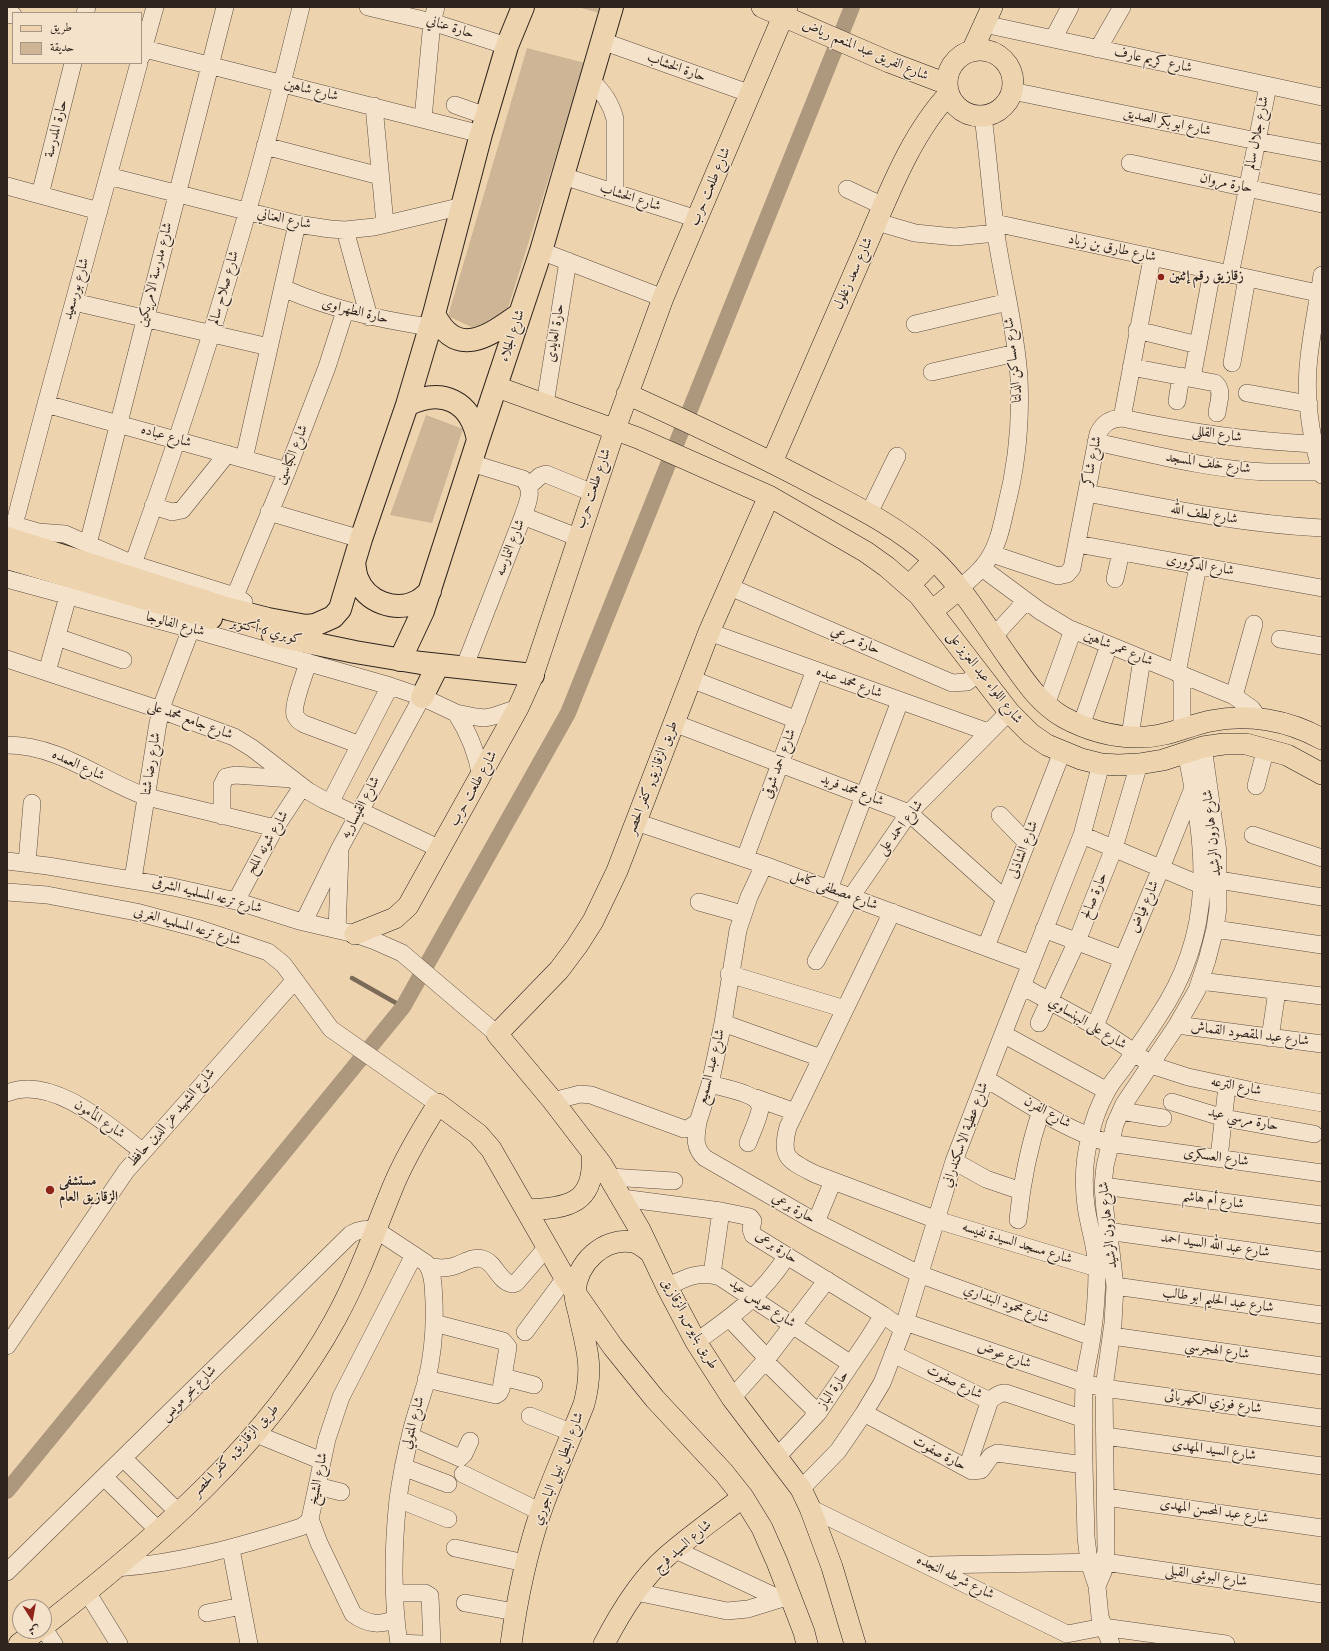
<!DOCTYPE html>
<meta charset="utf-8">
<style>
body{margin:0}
#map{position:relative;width:1329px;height:1651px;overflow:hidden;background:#eed3af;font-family:"IM FELL English",Amiri,serif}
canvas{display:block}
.frame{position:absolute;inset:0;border:8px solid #30251e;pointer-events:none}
.legend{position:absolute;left:12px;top:12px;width:130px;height:52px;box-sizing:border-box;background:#f4e2cb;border:1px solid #a69686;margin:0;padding:5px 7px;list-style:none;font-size:12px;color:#30251e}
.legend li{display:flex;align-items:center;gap:8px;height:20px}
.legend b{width:20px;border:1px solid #a69686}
.north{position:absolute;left:12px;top:1599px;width:40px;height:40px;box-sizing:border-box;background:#f4e2cb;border:1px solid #a69686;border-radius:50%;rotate:169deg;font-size:11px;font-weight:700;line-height:16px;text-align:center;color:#30251e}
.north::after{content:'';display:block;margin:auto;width:14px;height:18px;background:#8f2418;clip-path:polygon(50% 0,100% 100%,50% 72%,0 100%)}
</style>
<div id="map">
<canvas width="1329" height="1651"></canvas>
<div class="frame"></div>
<ul class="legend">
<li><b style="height:5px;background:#eed3af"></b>طريق</li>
<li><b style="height:11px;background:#ceb596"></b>حديقة</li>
</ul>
<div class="north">ش</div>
</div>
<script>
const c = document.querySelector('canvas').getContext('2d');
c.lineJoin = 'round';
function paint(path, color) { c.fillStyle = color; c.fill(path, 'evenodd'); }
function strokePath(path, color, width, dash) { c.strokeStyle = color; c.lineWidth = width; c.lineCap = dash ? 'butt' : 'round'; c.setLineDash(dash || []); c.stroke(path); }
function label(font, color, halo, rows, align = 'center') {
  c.font = font + ' "IM FELL English",Amiri,serif'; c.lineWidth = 3; c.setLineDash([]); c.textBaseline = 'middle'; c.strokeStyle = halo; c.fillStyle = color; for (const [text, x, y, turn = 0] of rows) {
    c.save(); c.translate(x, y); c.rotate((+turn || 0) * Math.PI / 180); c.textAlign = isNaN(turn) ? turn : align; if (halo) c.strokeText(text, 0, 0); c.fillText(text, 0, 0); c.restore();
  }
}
const green = new Path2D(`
 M577 7H602L600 13Z
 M527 48 585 63 506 314 480 331 448 316Z
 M426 415 463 429 432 523 390 515Z`);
const stream = new Path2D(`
 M352 978 403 1007`);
const canal = new Path2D(`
 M7 1491 403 1007 568 713 852 7`);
const minor = new Path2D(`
 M368 7 432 22 507 46
 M85 13 87 7
 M7 14 13 15
 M984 24 1322 97
 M1053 39 1070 7
 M602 41 751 94
 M141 48 481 134
 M1098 49 1122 7
 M141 57 155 7
 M591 81C604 92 611 103 615 119V193
 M1012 91 1257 141 1322 153
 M455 105 486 116
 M374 106 385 224
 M423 119 432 22 436 7
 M265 146 380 176
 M1130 163 1322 204
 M108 176 297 224 330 229 345 230 374 227 463 206
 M563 176 697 219
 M7 186 99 211
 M847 189 883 206
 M40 195 73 63
 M877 222 915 233 955 237 996 233
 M995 223 1322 294
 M345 230 369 317
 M541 251 663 298
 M1230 275 1268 86
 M1322 275C1318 302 1312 330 1309 357 1304 397 1311 438 1322 475
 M283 288C330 309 378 319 429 327
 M74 302 269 347
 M915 324 1008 302
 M1137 330 1198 345
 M1232 363 1247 278
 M1131 367 1215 383C1224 390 1218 403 1217 413
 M932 372 1016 353
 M1192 378 1212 271
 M1247 393 1309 404
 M1177 401 1181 376
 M46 404 287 471
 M545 404 568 261
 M1122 418C1186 432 1248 441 1314 444
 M1096 442C1152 454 1208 469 1266 472 1284 472 1303 472 1321 472
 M244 459 297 224
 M529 486 540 476 546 474 593 493
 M1087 493C1165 508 1242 524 1322 528
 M153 506 172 512 182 510 227 454
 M269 512 361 539
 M869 513 897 456
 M17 514 46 404 139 63
 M523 516 577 537
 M7 523 38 532 65 534 133 564 235 596 244 602
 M88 544 225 7
 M1077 544 1322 588
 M992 554 1058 576 1067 574 1072 568 1098 434C1103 423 1110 419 1122 418L1152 258
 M133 564C148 522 163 481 177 439 225 297 266 152 301 7
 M982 568 1040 611 1068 628 1234 696 1252 709 1259 719
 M7 579 191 629 390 686 422 697 456 713 476 717 485 718 494 716 518 708
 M1115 579 1121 552
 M730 587 952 683 967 682 979 673
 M959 589C969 580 980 572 987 561 998 546 1002 525 1006 507 1017 465 1021 421 1019 378 1016 329 1003 282 996 234 991 195 988 155 983 116
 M235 596 287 471 327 367 345 311
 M709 632 988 732
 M57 637 123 660
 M993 637 1026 601
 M1280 639 1322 646
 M7 659 161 710 234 737 252 748 308 791 324 800 357 815
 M308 662C305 674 292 705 295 715 297 720 300 722 304 724L360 745
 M464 668 523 516C527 504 535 490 523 479L471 463
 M47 672 68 596
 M1177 673 1198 566
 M691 679 797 720
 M1234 696 1254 624
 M1046 705 1073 630
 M456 713C469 733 477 753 481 777
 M674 723 909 813 1005 899
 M1081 726 1109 645
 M1182 729V675
 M1130 736 1142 659
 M7 745C59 745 100 780 147 797L275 828
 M1256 786 1266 748
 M330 803 390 686
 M360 811 440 849
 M1000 815 1027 843
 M222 816V785L226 777 235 775 292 779
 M636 822 764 865 1031 964
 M1082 835 1203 886
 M1253 835 1322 858
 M745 858 815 670
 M7 861 48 866 173 887 236 901 299 921 355 934 375 941 402 953 497 1034
 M27 863 32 803
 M133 879 158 723 164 700 191 629
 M1219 880 1322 897
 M829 889 900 701
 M7 892 47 895 136 912 200 929 268 952 283 964 331 1029 438 1104
 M236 901 275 828 302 787
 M699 902 742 914
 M892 912 788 1127C780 1158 788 1160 815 1174L937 1220 1097 1268
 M304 921 340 848 422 697
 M1044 929 1123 959
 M1215 929 1322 945
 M337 930 340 854
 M986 947 1062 752
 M816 961 851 897 909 813 1009 712
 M729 974 845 1009
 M1200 981 1322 996
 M1022 986 1095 1026 1134 1052 1151 1065 1188 1077 1258 1092 1322 1103
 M723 1023 821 1058
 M1039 1023 1077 941 1114 848 1139 764
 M1177 1025 1322 1044
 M1095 1026 1161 868 1193 788
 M1003 1034 1107 1091
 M1270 1038 1277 991
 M986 1079C1026 1102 1065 1130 1109 1143L1322 1173
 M710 1084C722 1088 760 1093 760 1108 760 1116 751 1134 748 1143
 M7 1093C52 1074 109 1126 142 1151
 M756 1098 795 1112
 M553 1101 580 1094 591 1095 684 1129 689 1128 698 1122 710 1084 723 1023 738 930 749 897 764 865
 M1172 1102 1224 1118 1314 1134
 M1121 1111 1163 1118
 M698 1122C696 1136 693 1147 705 1158L816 1222 919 1274 1092 1337
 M1219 1158 1227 1086
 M954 1161 986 1179 1021 1191
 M610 1177 674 1181
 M1103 1186 1322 1215
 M622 1198 721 1211 750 1217 753 1221 751 1229 753 1235 883 1315 903 1329
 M1018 1220C1022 1181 1028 1149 1041 1111
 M816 1222 833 1181
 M1107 1231 1322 1261
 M429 1267C439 1268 448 1269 457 1265 466 1262 473 1256 483 1259 496 1263 499 1283 513 1284L516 1283 547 1247
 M712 1274 721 1211
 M1115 1286 1322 1315
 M667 1287C685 1278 700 1270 720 1277L851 1364
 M729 1318 767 1358
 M905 1322 1084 1383 1104 1388 1322 1418
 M525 1332 565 1278
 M1112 1336 1322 1366
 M696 1342C734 1315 761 1296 787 1256
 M7 1346 126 1171 295 980
 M893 1354 988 1400C995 1399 997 1392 1006 1393L1084 1419
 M765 1361 818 1413
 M503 1377 534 1385
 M426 1379 496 1395 499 1393 501 1389 508 1347 503 1341 434 1323
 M732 1398 765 1361 827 1280
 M864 1413 972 1471 981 1470 991 1456 997 1453 1084 1465
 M530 1416 573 1433
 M256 1434 322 1461
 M410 1436 460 1458 464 1454 470 1441
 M1105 1436 1322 1466
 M123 1458 179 1513
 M776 1458 818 1413 868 1339 883 1315
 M403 1467 448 1484
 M967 1468 990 1400
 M463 1474 541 1512
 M104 1477 159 1531
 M317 1486 341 1492
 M801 1489 838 1451 864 1413 882 1383 903 1329 954 1161 1003 1034 1082 835 1101 764
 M1106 1497 1322 1528
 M398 1499 448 1519
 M810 1508 1067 1634 1103 1627 1226 1644
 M310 1519 319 1543 353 1614C367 1624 379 1626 395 1619
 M455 1548 525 1563
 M231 1549 249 1644
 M676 1550 780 1599
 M933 1565 1105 1562 1322 1594
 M116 1568C181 1563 238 1547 301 1527L307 1523 310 1519 327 1439 341 1397 414 1255
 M7 1572 351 1234C360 1229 366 1229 376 1230L426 1263C434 1274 433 1288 434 1301 435 1327 433 1353 427 1379 422 1398 414 1417 410 1437 405 1457 401 1478 398 1499 393 1547 392 1597 399 1644
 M1097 1586 1103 1572 1106 1550 1104 1388 1113 1323 1115 1286 1111 1251 1105 1211 1103 1186 1105 1166 1115 1124 1124 1104 1177 1025 1197 990 1207 960 1215 929 1218 908V852L1203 747
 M87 1592 119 1644
 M636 1592 727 1611 748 1609 790 1596
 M395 1593H425L430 1596 432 1644
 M465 1603 515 1612
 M207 1613 242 1606
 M44 1629 54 1644
 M399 1643 422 1644
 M1111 1644 1100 1617 1097 1586 1089 1562 1086 1537C1085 1487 1082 1436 1084 1385 1085 1369 1090 1353 1092 1337 1095 1315 1097 1293 1097 1271 1097 1249 1089 1228 1086 1206 1083 1183 1084 1159 1090 1137 1093 1121 1099 1105 1107 1091 1112 1081 1120 1073 1126 1064 1137 1048 1148 1033 1158 1017 1217 930 1206 849 1186 752`);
const major = new Path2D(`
 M762 7 889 62 947 84
 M947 83a33 33 0 1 1 66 0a33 33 0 1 1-66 0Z
 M972 51 992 7
 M497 387 638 438 769 496 866 552 887 567 919 595 1009 712 1031 734 1047 745 1081 759 1101 764 1118 765 1139 764 1163 760 1203 747 1224 744H1246L1287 755 1322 774
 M627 394C691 423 755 453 817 486 857 507 898 527 932 558 963 587 985 625 1010 660 1025 681 1039 703 1063 717 1087 730 1114 738 1142 737 1165 737 1187 726 1210 721 1248 713 1288 720 1322 739
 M772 462C802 393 832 323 863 253 886 201 909 136 949 94
 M769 496 709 632 617 871 593 921 577 946 559 970 497 1034 553 1101 602 1165 640 1230 667 1287 696 1342 732 1398 801 1489 810 1508 832 1567 855 1644
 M909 586 934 560
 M932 611 959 589
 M355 934 395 918 408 906 518 708 533 675 615 429 663 298 787 7
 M526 1210C569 1208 596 1204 592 1152
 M44 1626C155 1539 268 1443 336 1318 359 1276 374 1233 392 1189 404 1159 421 1131 438 1104L478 1134 491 1149 565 1278 613 1347 655 1399 724 1473 743 1497 762 1528 777 1562 804 1632 807 1644
 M19 1644 37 1631
 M511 1644C517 1599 526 1556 540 1514 553 1476 570 1440 584 1404 593 1370 588 1352 580 1319 579 1311 574 1300 575 1292 577 1263 603 1237 633 1242 639 1243 646 1249 651 1253
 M604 1644C620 1613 640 1580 666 1557 690 1536 717 1517 743 1497`);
const highway = new Path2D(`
 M434 314C457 360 489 336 520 314
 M407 405C442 387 471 401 478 440
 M7 538 229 609 268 619 306 626 315 625 333 617 340 609 361 539 407 405 434 314 481 134 507 46 523 7
 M7 558 211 618
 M354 563C355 567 355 573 357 578 366 602 396 613 418 601 423 598 427 594 430 591
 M273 635 355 652 421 663 533 675
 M400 660 423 611 478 440 541 251 612 7
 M422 697 438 665`);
const markers = [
 [1161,277,4,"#8f2418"],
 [50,1190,5,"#8f2418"]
];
const streetNames = [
 ["حارة عناني",450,28,17],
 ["شارع الفريق عبد المنعم رياض",865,51,23],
 ["شارع كريم عارف",1153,61,12],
 ["حارة الخشاب",676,68,20],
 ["شارع شاهين",311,91,14],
 ["شارع ابو بكر الصديق",1167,123,12],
 ["حارة المدرسة",57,129,-76],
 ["شارع جلال سالم",1258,133,-79],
 ["حارة مروان",1226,184,12],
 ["شارع طلعت حرب",711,187,-67],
 ["شارع الخشاب",630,198,18],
 ["شارع العناني",284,220,12],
 ["شارع طارق بن زياد",1112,249,12],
 ["شارع سعد زغلول",854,274,-66],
 ["شارع مدرسة الامريكين",156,275,-76],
 ["شارع صلاح سالم",225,288,-74],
 ["شارع بورسعيد",77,289,-74],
 ["حارة الطهراوى",355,312,14],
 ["حارة العايدى",556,333,-81],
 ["شارع الجلاء",513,336,-72],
 ["شارع مساكن الدلتا",1014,360,-96],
 ["شارع القللى",1217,435,8],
 ["شارع عباده",166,437,16],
 ["شارع الكباسين",293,455,-68],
 ["شارع شاكر",1093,461,-78],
 ["شارع خلف المسجد",1208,464,8],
 ["شارع طلعت حرب",594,489,-71],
 ["شارع لطف الله",1204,515,9],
 ["شارع النمارسه",511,548,-69],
 ["شارع الدكرورى",1200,566,10],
 ["شارع الفالوجا",175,625,15],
 ["كوبري 6 أكتوبر",266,632,14],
 ["حارة مرعي",855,641,23],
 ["شارع عمر شاهين",1118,649,22],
 ["شارع اللواء عبد العزيز على",984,678,52],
 ["شارع محمد عبده",849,683,20],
 ["شارع جامع محمد على",190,721,20],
 ["شارع رضا شتا",152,764,-81],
 ["شارع احمد شوقى",780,764,-70],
 ["شارع العمده",78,766,25],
 ["طريق الزقازيق, كفر الحصر",653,778,-69],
 ["شارع طلعت حرب",474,789,-61],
 ["شارع محمد فريد",852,791,21],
 ["شارع القيساريه",361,808,-62],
 ["شارع احمد على",901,828,-52],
 ["شارع هارون الرشيد",1213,833,-96],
 ["شارع شونه الملح",268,843,-60],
 ["شارع الشاذلى",1024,850,-69],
 ["شارع مصطفى كامل",834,891,20],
 ["شارع ترعه المسلميه الشرقى",207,896,14],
 ["حارة صالح",1095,896,-68],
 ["شارع فياض",1145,907,-67],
 ["شارع ترعه المسلميه الغربى",187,927,16],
 ["شارع على البهنساوي",1087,1024,31],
 ["شارع عبد المقصود القماش",1250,1035,7],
 ["شارع عبد السميع",712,1067,-76],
 ["شارع الترعه",1236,1087,11],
 ["شارع الفرن",1047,1113,29],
 ["شارع الشهيد عز الدين حافظ",172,1118,-49],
 ["شارع المأمون",99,1120,34],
 ["حارة مرسي عيد",1243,1120,12],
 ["شارع عطية الاسكندراني",966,1135,-70],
 ["شارع العسكرى",1216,1158,8],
 ["شارع أم هاشم",1213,1201,8],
 ["حارة برعي",793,1209,30],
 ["شارع هارون الرشيد",1109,1225,-96],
 ["شارع مسجد السيدة نفيسه",1017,1244,17],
 ["شارع عبد الله السيد احمد",1215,1246,8],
 ["حارة برعى",776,1248,34],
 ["شارع عبد الحليم ابو طالب",1218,1301,8],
 ["شارع عويس عيد",762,1304,34],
 ["شارع محمود البنداري",1006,1305,20],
 ["طريق بنايوس, الزقازيق",689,1324,61],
 ["شارع الهجرسي",1217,1351,8],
 ["شارع عوض",1004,1356,19],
 ["شارع صفوت",954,1383,26],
 ["حارة الباز",834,1390,-55],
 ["شارع بحر مويس",189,1394,-45],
 ["شارع فوزي الكهربائى",1213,1403,8],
 ["شارع المتولي",414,1423,-75],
 ["طريق الزقازيق, كفر الحصر",236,1451,-47],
 ["شارع السيد المهدى",1214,1451,8],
 ["حارة صفوت",939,1454,28],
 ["شارع البطل نبيل الباجوري",559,1469,-69],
 ["شارع الشيخ",319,1479,-79],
 ["شارع عبد المحسن المهدى",1214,1512,8],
 ["شارع السيد فرج",683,1547,-41],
 ["شارع البوشى القبلى",1206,1577,8],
 ["شارع شرطه النجده",955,1578,26]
];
const poiNames = [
 ["زقازيق رقم إثنين",1169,277],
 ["مستشفى",59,1182],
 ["الزقازيق العام",59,1198]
];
paint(green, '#ceb596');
strokePath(stream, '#7b6a58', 4.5);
strokePath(canal, '#ad987e', 16);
strokePath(minor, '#605042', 18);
strokePath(major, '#30251e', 22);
strokePath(highway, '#30251e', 24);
strokePath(minor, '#f4e2cb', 17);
strokePath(major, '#eed3af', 21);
strokePath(highway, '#eed3af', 22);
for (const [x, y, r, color] of markers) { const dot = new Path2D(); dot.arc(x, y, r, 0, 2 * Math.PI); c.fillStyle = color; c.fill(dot); strokePath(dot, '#f4e2cb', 1.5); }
label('14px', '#30251e', '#f4e2cb', streetNames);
label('bold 14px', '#30251e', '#f4e2cb', poiNames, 'left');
</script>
